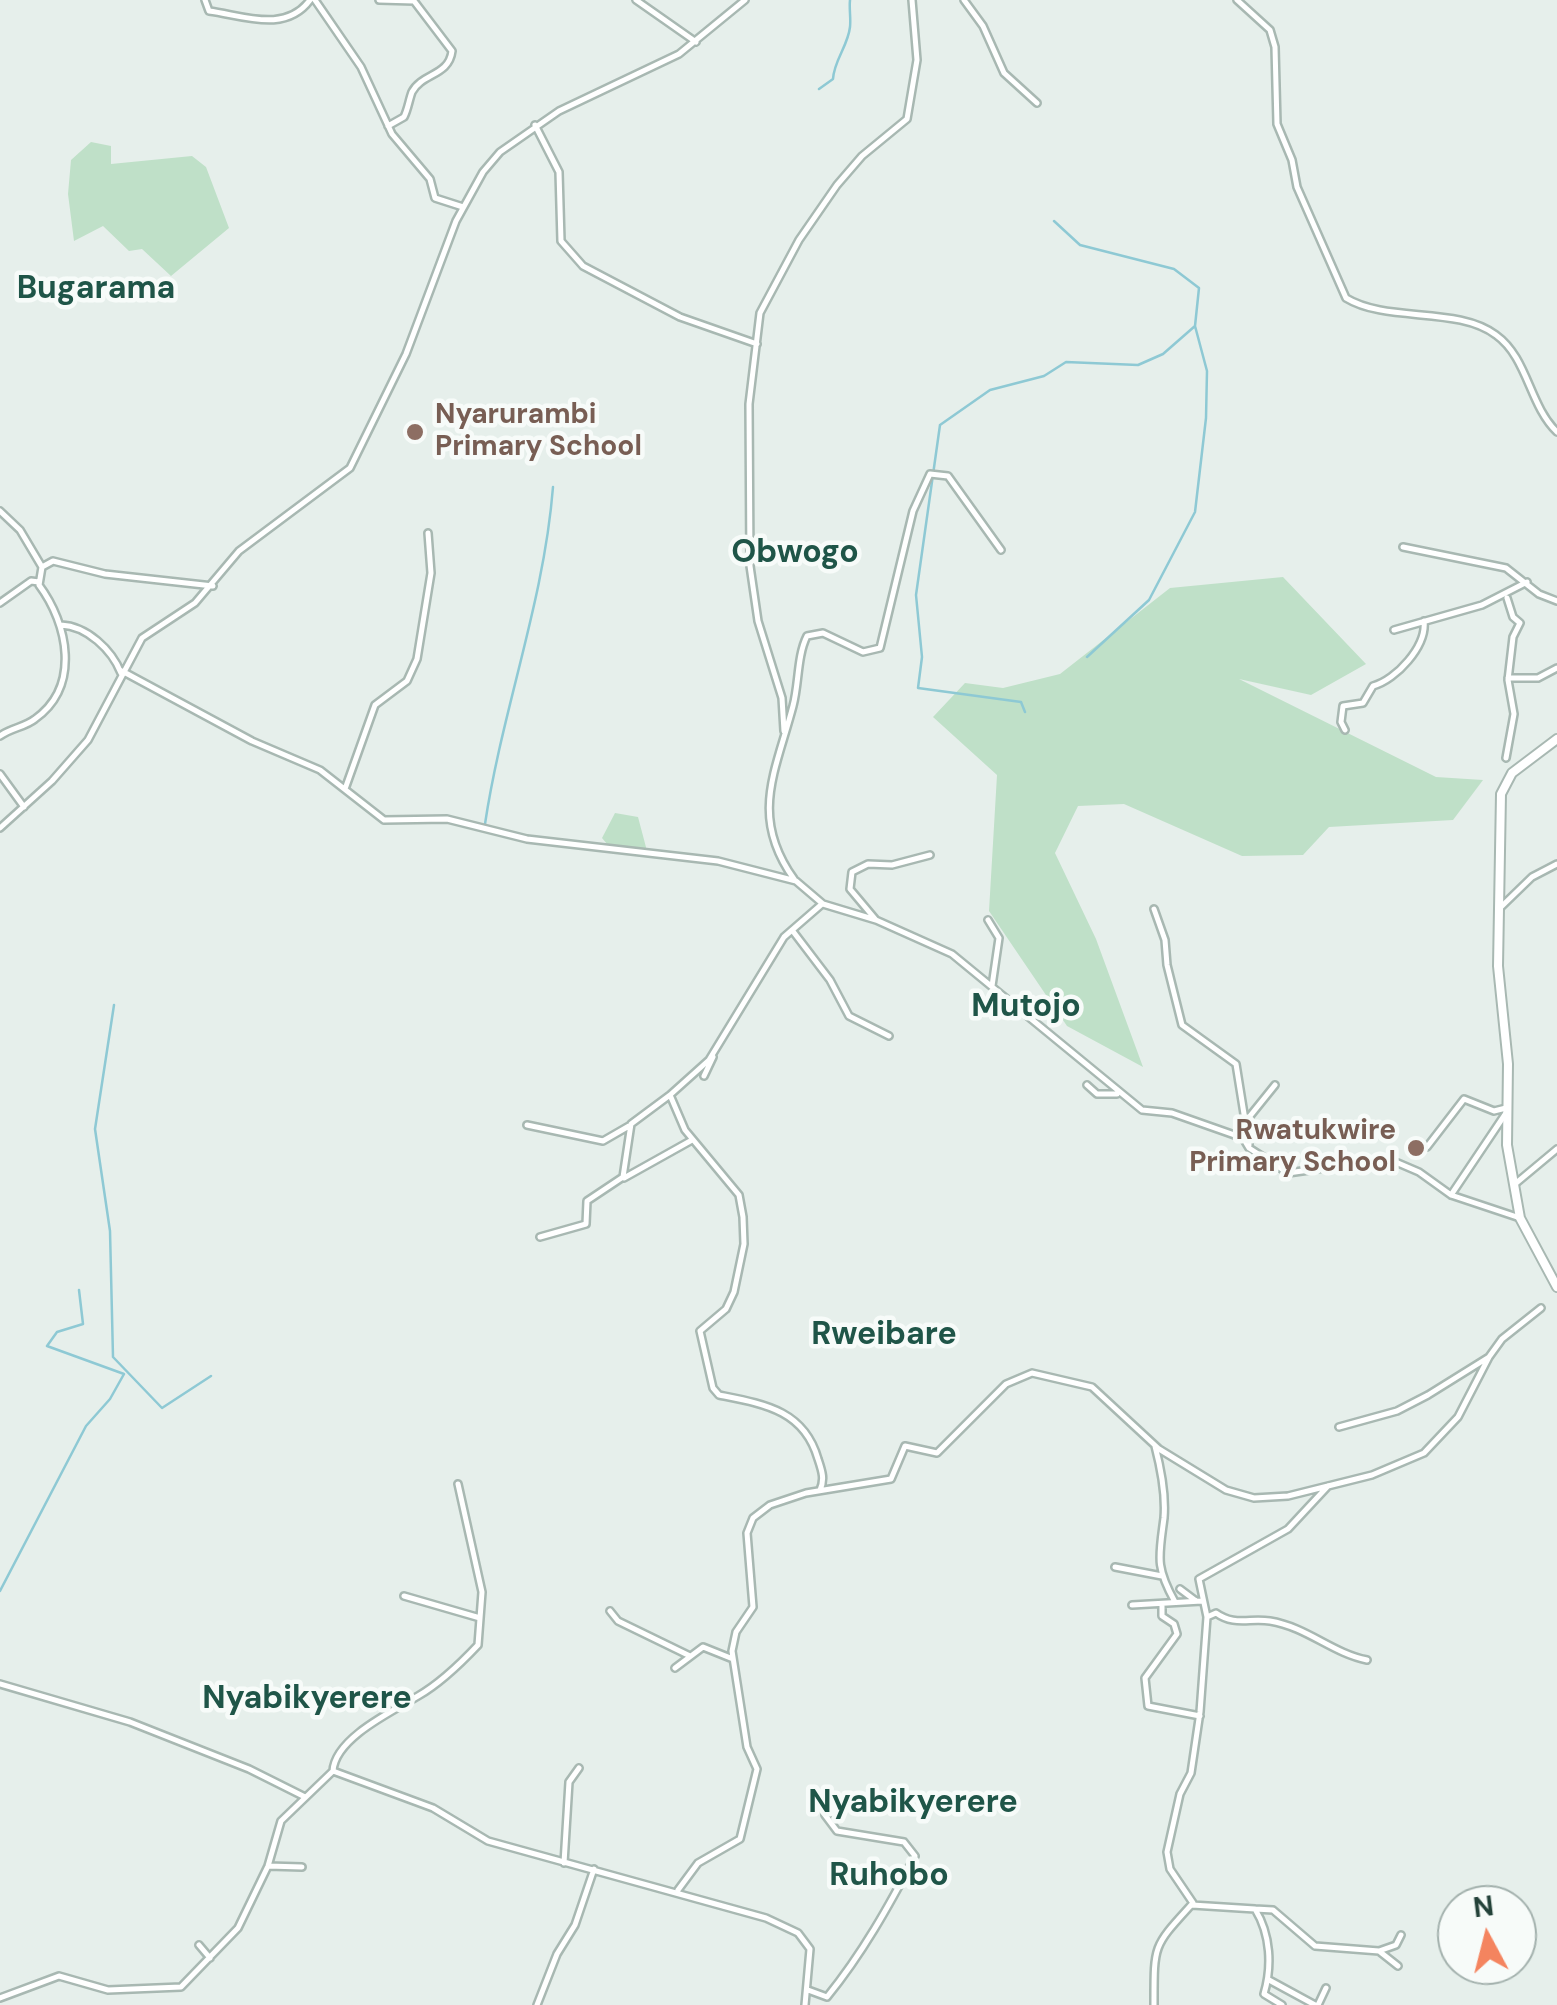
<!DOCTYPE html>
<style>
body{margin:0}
#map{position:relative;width:1557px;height:2005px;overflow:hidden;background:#e6efeb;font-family:"DM Sans",sans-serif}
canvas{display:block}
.north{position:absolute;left:1437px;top:1885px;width:100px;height:100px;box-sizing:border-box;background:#f7fbf9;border:2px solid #a3b1ad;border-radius:50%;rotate:353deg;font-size:28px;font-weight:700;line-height:40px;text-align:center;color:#24423a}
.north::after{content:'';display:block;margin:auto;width:35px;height:45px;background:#f4845f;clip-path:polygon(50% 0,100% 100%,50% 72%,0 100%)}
</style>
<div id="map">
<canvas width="1557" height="2005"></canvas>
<div class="north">N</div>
</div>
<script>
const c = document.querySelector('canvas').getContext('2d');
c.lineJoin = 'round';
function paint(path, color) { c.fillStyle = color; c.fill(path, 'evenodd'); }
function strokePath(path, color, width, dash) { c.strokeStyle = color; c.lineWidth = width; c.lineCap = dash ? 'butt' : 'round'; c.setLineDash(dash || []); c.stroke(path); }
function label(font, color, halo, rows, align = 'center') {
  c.font = font + ' "DM Sans",sans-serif'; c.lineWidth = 9; c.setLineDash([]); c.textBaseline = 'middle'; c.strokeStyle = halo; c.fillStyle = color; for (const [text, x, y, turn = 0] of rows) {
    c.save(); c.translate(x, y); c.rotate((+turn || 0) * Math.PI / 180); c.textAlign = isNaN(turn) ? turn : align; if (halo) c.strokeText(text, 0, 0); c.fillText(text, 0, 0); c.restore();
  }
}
const green = new Path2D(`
 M91 142 111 146V164L192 156 206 167 229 228 171 276 142 249 129 251 103 226 74 241 68 194 71 160Z
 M1283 577 1366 664 1311 695 1239 679 1436 777 1483 780 1453 820 1329 827 1303 855 1242 856 1124 804 1078 806 1055 853 1096 939 1143 1067 1067 1026 989 911 997 775 933 717 965 683 1003 688 1060 674 1170 588Z
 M615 813 638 817 647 851 607 844 602 838Z`);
const stream = new Path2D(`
 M819 89 833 79C834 60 848 46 850 27 851 18 849 9 850 0
 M1054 221 1080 245 1174 269 1199 288 1195 326 1207 371 1206 418 1195 512 1149 600 1087 657
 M1025 712 1021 702 918 688 922 657 916 595 940 425 990 390 1044 376 1066 362 1138 365 1163 354 1195 326
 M485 824C502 710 544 602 553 487
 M114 1005 95 1129 110 1231 113 1357 162 1408 211 1376
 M0 1591 86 1426 110 1399 124 1374 47 1346 57 1332 83 1324 79 1290`);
const minor = new Path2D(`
 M205 0 209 11C242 15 285 34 310 0
 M315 0 361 67 392 134 430 179 435 198 463 207
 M379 0 414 1 452 51C449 76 422 73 412 92 409 100 408 109 404 117L388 126
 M636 0 696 42
 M964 0 983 26 1004 73 1037 103
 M1237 0 1270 30 1275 47 1277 124 1292 160 1297 187 1346 298C1387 323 1458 306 1496 335 1528 358 1529 405 1557 432
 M535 125 559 172 561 241 583 266 680 317 757 344
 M0 511 20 530 42 567
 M1403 547 1506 568 1539 594 1557 601
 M0 603 31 581 39 582
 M61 625C87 626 112 650 121 673
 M1394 630 1482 605 1527 582
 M122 671 252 741 320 770 384 820 447 819 527 839 718 861 796 881 823 904 876 920 952 954 1142 1110 1172 1113 1243 1138 1249 1148 1288 1173 1373 1161 1398 1163 1419 1172 1451 1195 1520 1218
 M1508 678H1538L1557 668
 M1345 730 1341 722 1343 706 1363 703 1373 686C1396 680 1427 646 1424 621
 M784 731 782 698 758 621 750 566 749 404 760 313 799 240 837 185 862 156 907 119 917 60 912 0
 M0 736C11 728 25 727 35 719 81 686 68 624 39 585L42 567 53 561 105 574 213 586
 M1506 758 1514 714 1508 680 1513 637 1520 623 1513 617 1507 598
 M0 774 24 807
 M345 789 375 705 407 681 417 659 431 573 428 533
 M0 828 52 781 88 740 142 638 195 603 239 551 350 468 406 354 456 221 483 172 500 152 559 111 679 54 745 0
 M794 879C749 816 776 771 793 706 799 684 797 656 807 636L823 633 863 652 880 648 913 511 930 474 948 476 1001 550
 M1501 907 1532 877 1557 864
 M1154 909 1165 940 1167 965 1182 1025 1236 1064 1249 1145
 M876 920 850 889 852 872 868 864 892 865 930 855
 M988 920 999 938 992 986
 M792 930 830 980 849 1016 889 1036
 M704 1076 713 1057
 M1087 1085 1097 1094H1117
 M1246 1121 1275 1085
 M527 1125 603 1141 629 1126
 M1427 1147 1464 1099 1494 1111 1506 1108
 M624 1178 692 1140
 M1515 1184 1557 1149
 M1451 1195 1506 1113
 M540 1237 586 1224 587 1201 623 1177 631 1124 670 1095
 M1339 1427 1397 1411 1428 1395 1489 1357 1502 1339 1541 1308
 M1155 1446C1161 1469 1166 1494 1164 1518 1159 1557 1155 1566 1175 1602
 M458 1484 482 1592 478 1645C462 1662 439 1684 418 1696 393 1711 335 1738 333 1771L433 1808 488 1841 766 1918 798 1933 810 1949 805 2005
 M820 1490C825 1479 822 1471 818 1459 804 1410 764 1404 719 1395L713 1388 700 1331 726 1309 734 1292 744 1244 743 1217 739 1195 685 1130 670 1095 709 1060 784 937 822 904
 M1115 1567 1162 1576
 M1180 1589 1196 1601
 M404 1596 480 1618
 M1162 1604V1616L1174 1624 1177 1634 1145 1678 1148 1706 1200 1716
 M1132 1605 1202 1601
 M610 1611 618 1621 690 1656
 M1207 1617 1216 1613C1234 1626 1249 1618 1270 1621 1307 1627 1332 1653 1367 1660
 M675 1668 703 1647 733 1659
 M0 1684 130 1722 249 1769 305 1797
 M564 1863 569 1782 579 1768
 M268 1866 302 1867
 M678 1890 698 1863 740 1839 757 1769 747 1747 732 1651 736 1632 753 1607 747 1533 753 1518 770 1505 806 1493 891 1479 905 1446 937 1453 1006 1384 1032 1373 1092 1387 1159 1449 1226 1490 1254 1498 1288 1496 1372 1475 1424 1453 1458 1417 1489 1357
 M1192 1905 1255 1909C1271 1935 1272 1967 1264 1994L1282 2005
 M1255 1909 1273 1910 1315 1946 1379 1951 1398 1966
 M199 1945 210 1958
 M1379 1951 1396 1945 1401 1935
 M1269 1980 1315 2005
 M808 1990 827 1997C862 1954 889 1906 915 1856L904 1842 837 1831 825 1815
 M0 1998 59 1976 108 1990 181 1987 238 1928 268 1866 281 1821 333 1771
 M537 2005 557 1954 575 1925 594 1869
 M1154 2005C1154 1943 1153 1947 1193 1903L1170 1869 1167 1852 1180 1794 1191 1773 1200 1712 1207 1617 1199 1579 1288 1529 1328 1486
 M1318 2005 1326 1988`);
const tertiary = new Path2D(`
 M1557 739 1512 773 1501 794 1498 966 1508 1064 1507 1145 1520 1218 1557 1287`);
const markers = [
 [415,432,10,"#8d6e63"],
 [1416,1148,10,"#8d6e63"]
];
const educationNames = [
 ["Nyarurambi",435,416],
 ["Primary School",435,448],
 ["Rwatukwire",1396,1132,"right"],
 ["Primary School",1396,1164,"right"]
];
const quarterNames = [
 ["Bugarama",96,290],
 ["Obwogo",795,554],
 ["Mutojo",1026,1008],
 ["Rweibare",884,1336],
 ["Nyabikyerere",307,1700],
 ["Nyabikyerere",913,1804],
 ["Ruhobo",889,1877]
];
paint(green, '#bfe0c8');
strokePath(stream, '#8ec9d4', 2.5);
strokePath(minor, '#a8b8b2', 10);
strokePath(tertiary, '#a8b8b2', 12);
strokePath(minor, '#fff', 5);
strokePath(tertiary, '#fff', 8);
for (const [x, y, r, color] of markers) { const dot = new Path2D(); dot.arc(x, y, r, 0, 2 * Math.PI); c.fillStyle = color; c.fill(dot); strokePath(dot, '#f7fbf9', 4); }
label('bold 28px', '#785e54', '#f7fbf9', educationNames, 'left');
label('bold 32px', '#1f5548', '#f7fbf9', quarterNames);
</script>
